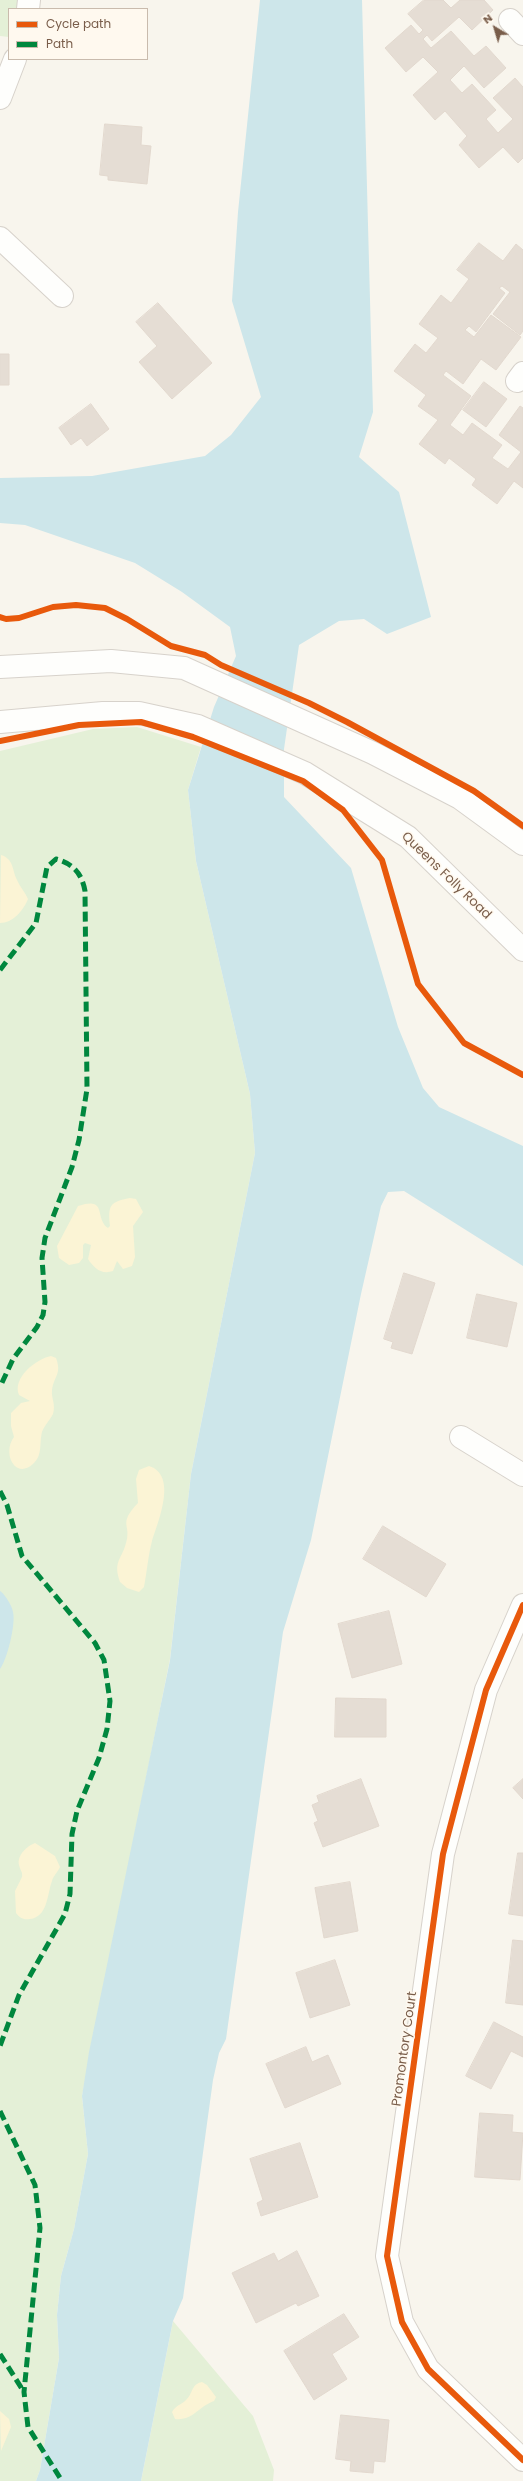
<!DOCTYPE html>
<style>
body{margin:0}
#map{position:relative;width:523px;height:2481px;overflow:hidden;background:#f8f5ed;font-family:Poppins,sans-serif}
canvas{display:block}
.legend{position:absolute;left:8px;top:8px;width:140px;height:52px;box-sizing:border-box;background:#fff9ef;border:1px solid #c9bbad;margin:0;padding:5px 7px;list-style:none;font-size:12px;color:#795d4a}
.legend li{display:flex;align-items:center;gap:8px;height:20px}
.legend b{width:20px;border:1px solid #c9bbad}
.north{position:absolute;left:475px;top:8px;width:40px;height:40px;-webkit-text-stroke:3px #fff9ef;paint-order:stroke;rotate:322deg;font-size:11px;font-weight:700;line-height:16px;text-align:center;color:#795d4a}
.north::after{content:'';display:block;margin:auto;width:14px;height:18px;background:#795d4a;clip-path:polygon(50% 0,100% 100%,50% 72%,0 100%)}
</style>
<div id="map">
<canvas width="523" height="2481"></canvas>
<ul class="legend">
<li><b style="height:5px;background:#e8590c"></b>Cycle path</li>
<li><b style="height:5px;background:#00873e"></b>Path</li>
</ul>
<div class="north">N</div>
</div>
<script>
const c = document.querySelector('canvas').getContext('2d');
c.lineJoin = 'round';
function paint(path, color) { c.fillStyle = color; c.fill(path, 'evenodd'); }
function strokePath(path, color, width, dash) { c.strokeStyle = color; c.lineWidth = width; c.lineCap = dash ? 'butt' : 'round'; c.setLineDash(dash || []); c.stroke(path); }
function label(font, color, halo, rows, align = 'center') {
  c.font = font + ' Poppins,sans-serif'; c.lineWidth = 3; c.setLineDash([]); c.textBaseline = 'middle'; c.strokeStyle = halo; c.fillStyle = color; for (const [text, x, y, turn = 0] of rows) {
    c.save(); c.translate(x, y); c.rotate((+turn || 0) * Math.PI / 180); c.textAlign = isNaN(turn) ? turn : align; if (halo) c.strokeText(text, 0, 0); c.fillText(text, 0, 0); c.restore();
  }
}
const green = new Path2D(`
 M0 0H19L17 9H9V37L0 36Z
 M137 727 201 747 188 790 196 861 250 1094 255 1153 191 1474 170 1659 82 2096 88 2154 74 2229 61 2276 57 2315 59 2358 40 2470 36 2481H0V751L93 729Z
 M173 2321 253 2416 274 2470 273 2481H141Z`);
const sand = new Path2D(`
 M1 855C14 859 12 870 17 880 20 887 25 892 28 899 23 911 13 923 0 923Z
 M130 1198 136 1199 143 1212 133 1226 135 1257 132 1266 123 1269 117 1261 113 1271C101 1275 94 1268 88 1259L91 1245 85 1243 83 1245V1258L79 1263 69 1265 59 1258 57 1246 78 1206C108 1196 94 1218 108 1228L110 1226C108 1206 109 1202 130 1198Z
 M51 1356 56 1358C62 1374 54 1376 52 1390 51 1398 56 1404 53 1414 50 1420 44 1426 42 1432 39 1444 43 1455 33 1464 15 1480 2 1453 14 1437L11 1426V1413L21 1403 30 1401 19 1395C12 1378 36 1359 51 1356Z
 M149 1466C178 1475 158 1522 152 1541 148 1556 147 1572 144 1587L139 1592 127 1588 120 1582C113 1561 121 1561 126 1543 132 1524 117 1525 138 1503L136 1479 139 1470Z
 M35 1843 55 1856 60 1867C58 1872 53 1876 52 1881 47 1894 48 1917 30 1919 23 1920 20 1918 16 1913L15 1891 22 1877C23 1872 20 1870 19 1865 17 1855 27 1846 35 1843Z
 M202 2382 207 2385 216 2397 214 2401C199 2406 193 2421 175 2419L172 2412C176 2405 181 2405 186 2400 193 2394 191 2384 202 2382Z
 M0 2411 9 2419 11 2427 1 2451Z`);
const water = new Path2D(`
 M260 0H362L373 412 359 457 399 492 431 617 387 634 364 619 339 621 299 645 284 749V797L351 868 398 1027 423 1088 439 1107 523 1146V1266L404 1191 388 1192 381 1206 361 1294 311 1540 283 1632 226 2039 219 2053 213 2080 183 2298 173 2321 141 2481H36L40 2470 59 2358 57 2315 61 2276 74 2229 88 2154 82 2096 89 2052 170 1660 191 1474 255 1153 250 1094 196 861 188 790 214 707 236 656 230 627 182 592 135 563 25 525 0 523V478L92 476 205 456 231 435 261 397 232 301 238 212Z
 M0 1591C5 1594 12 1606 13 1612 16 1624 7 1660 0 1669Z`);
const building = new Path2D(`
 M424 0H443L451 8 460 0H484L493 10 472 30 459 17 432 41 427 35 423 39 431 48 451 31 474 56 486 46 506 68 484 88 464 66 450 80 462 93 472 84 496 110 486 119 498 133 513 119 493 98 515 78 523 87V158L518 163 503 147 479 168 459 145 467 136 445 111 435 120 413 95 438 72 423 57 406 72 385 48 411 25 419 34 423 30 408 14Z
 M105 124 142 127 141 145 151 146 147 184 108 180V176L100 175Z
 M479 243 503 261 516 244 523 250V331L520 335 493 314 510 292 502 286 499 288 505 293 476 332 469 326 465 330 474 337 491 315 521 337 496 370 481 359 463 384 446 371 443 375 471 396 450 425 463 435 472 423 502 445 492 458 508 469 521 452 499 435 520 406 523 408V488L514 481 497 504 472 485 476 479 449 458 445 464 419 444 438 420 418 406 426 395 394 371 415 344 426 353 438 338 419 324 441 295 451 303 469 279 457 270Z
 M158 303 212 363 172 399 139 362 157 346 136 322Z
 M0 354H9V385H0Z
 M484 382 507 399 486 427 463 410Z
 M91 404 109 429 87 446 81 438 71 445 59 428Z
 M404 1273 435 1283 412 1354 391 1348 393 1342 384 1339Z
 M477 1294 517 1303 507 1347 467 1338Z
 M383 1526 446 1564 426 1597 363 1559Z
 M389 1611 402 1664 352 1678 338 1624Z
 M336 1698 386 1699V1737H335Z
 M361 1779 379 1826 323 1847 314 1823 318 1821 312 1805 319 1802 317 1796Z
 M523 1779V1799L513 1788Z
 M518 1853H523V1916L509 1914Z
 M350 1882 358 1931 324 1938 315 1888Z
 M513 1940 523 1941V2005L506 2003Z
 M335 1960 350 2005 310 2018 296 1973Z
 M494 2022 523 2037V2057L511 2051 491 2089 466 2076Z
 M306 2047 312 2062 328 2055 341 2084 285 2108 266 2064Z
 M480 2113 513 2115 512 2132 523 2133 520 2180 475 2177Z
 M300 2143 318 2197 261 2216 257 2203 263 2200 250 2159Z
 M297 2251 319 2296 298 2306 296 2303 256 2323 232 2273 274 2253 278 2261Z
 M344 2314 359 2337 332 2354 347 2379 314 2400 284 2351Z
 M341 2415 389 2420 385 2462 374 2461 373 2473 350 2471 351 2461 336 2459Z`);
const minor = new Path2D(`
 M28 9 29 0
 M510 20 523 34
 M0 98 15 59
 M0 238 62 296
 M517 381 523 373
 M0 667 111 661 184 668 373 753 460 798 523 844
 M0 722 103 713H139L198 726 305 773 408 837 523 950
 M461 1437 523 1475
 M523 1605 486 1690 443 1854 387 2256 402 2322 428 2369 523 2460`);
const quiet = new Path2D(`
 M0 970 36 923 47 867 56 859C74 864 82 874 85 891L87 1089 79 1140 72 1167 45 1238 42 1258 45 1302 43 1315 37 1327 13 1359 0 1387
 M0 1491 7 1505 22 1556 95 1643 104 1660 110 1701 107 1729 99 1758 77 1811 72 1834 70 1894 65 1914 19 1995 0 2046
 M0 2111 35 2185 40 2228 24 2392 28 2427 62 2481
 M0 2354 24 2392`);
const cycleway = new Path2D(`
 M0 617 6 619 19 618 53 607 76 605 105 608 127 619 171 646 205 655 221 665 309 703 347 722 474 791 523 826
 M0 741 79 725 141 722 193 737 303 781 343 810 382 860 418 984 464 1043 523 1075
 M523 1605 486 1690 443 1854 387 2256 402 2322 428 2369 523 2460`);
const streetNames = [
 ["Queens Folly Road",446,876,44],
 ["Promontory Court",405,2049,-82]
];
paint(green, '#e4f0d7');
paint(sand, '#fbf4d5');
paint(water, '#cde6ea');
paint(building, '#e5ddd4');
strokePath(building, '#e2d8ce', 1);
strokePath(minor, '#d7d2cb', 24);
strokePath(minor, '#fefefc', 22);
strokePath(quiet, '#00873e', 5, [10, 5]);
strokePath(cycleway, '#e8590c', 6);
label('13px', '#795d4a', '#fff9ef', streetNames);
</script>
